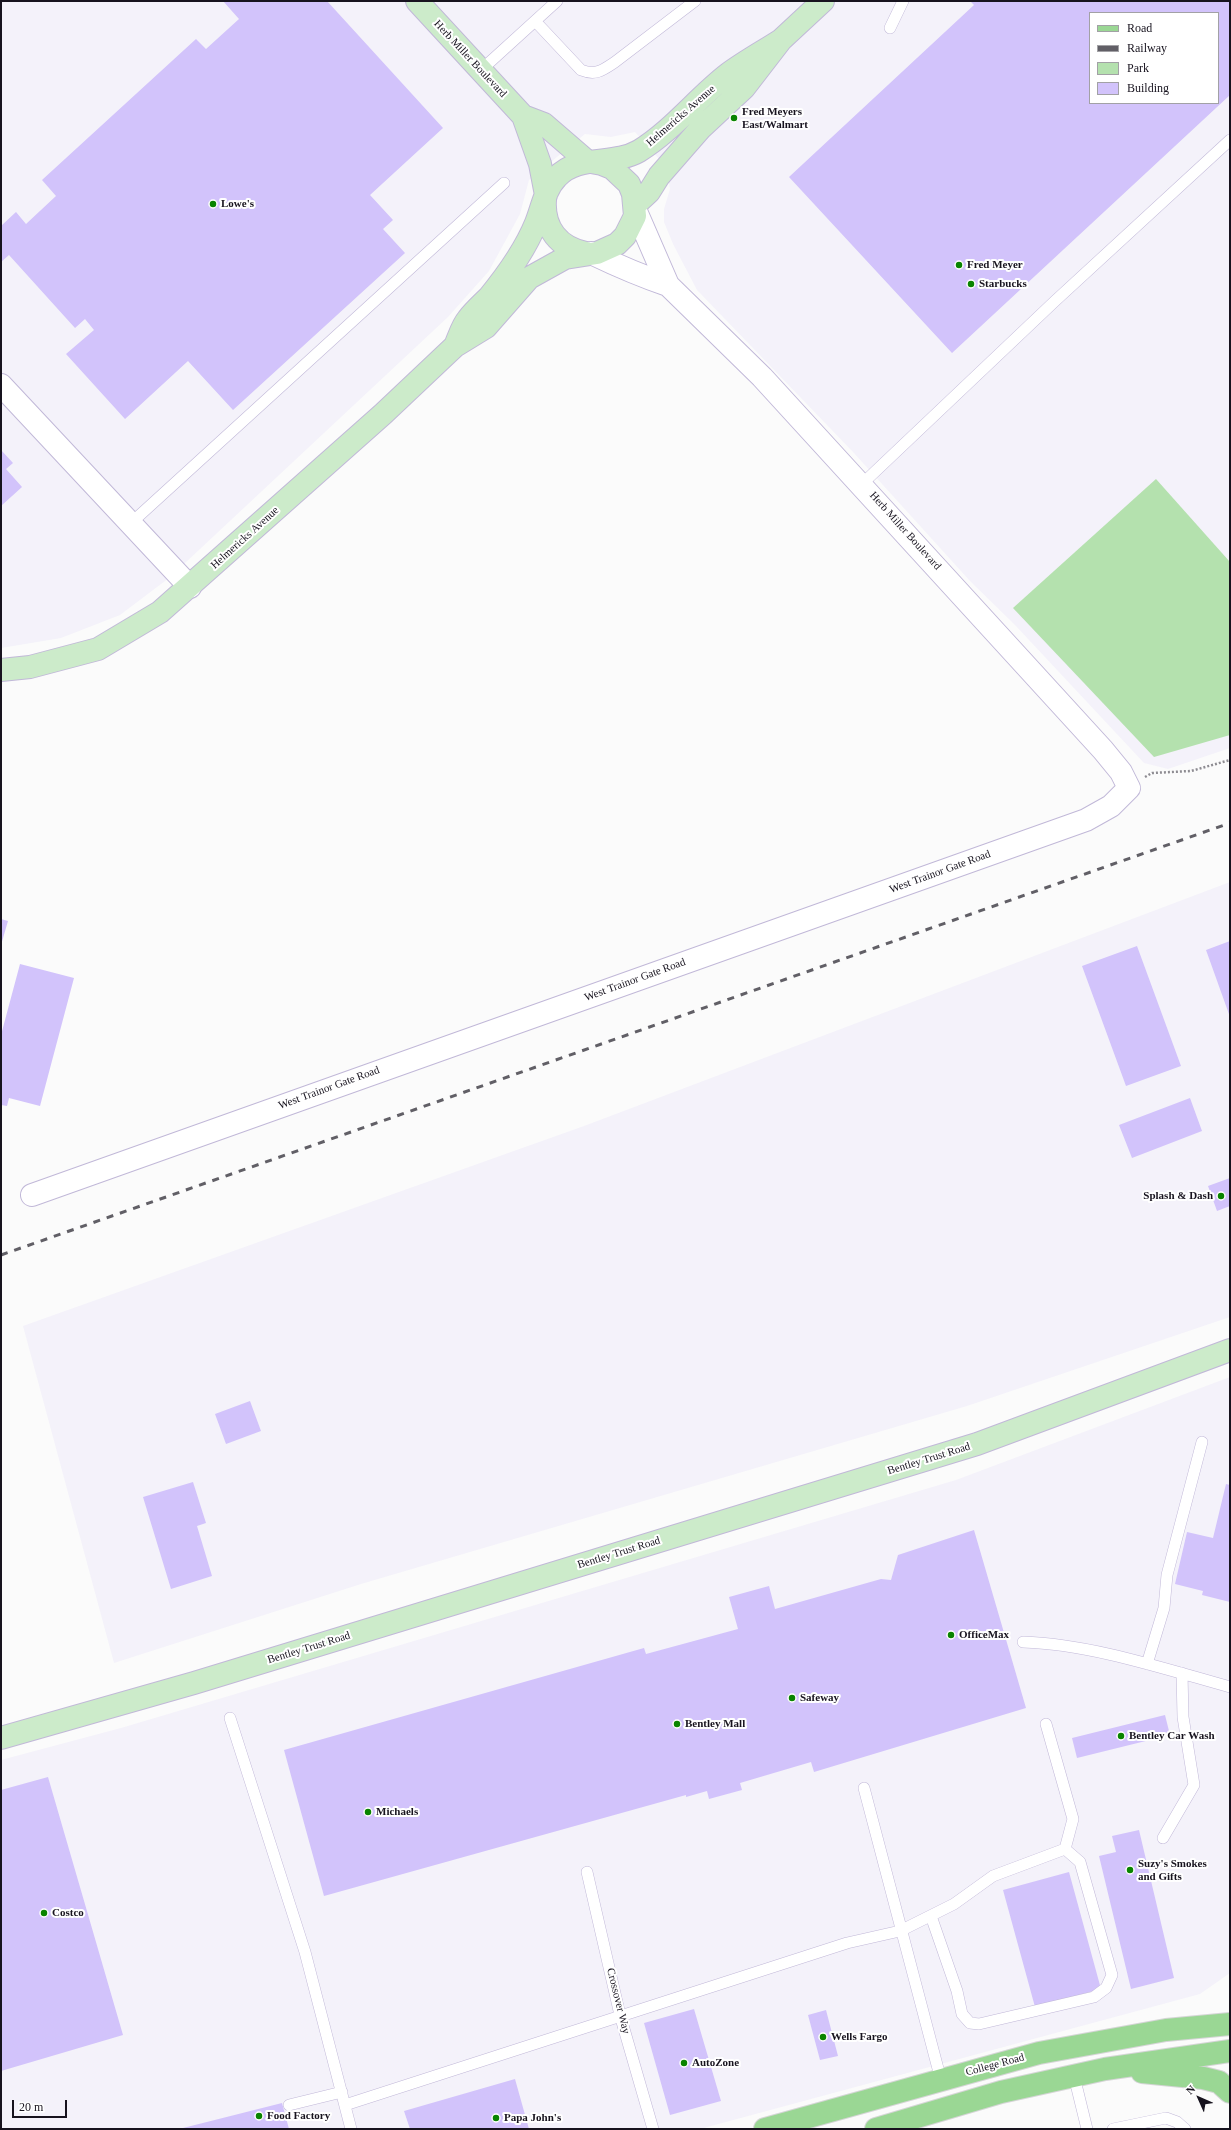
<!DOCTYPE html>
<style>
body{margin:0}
#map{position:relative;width:1231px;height:2130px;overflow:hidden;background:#fbfbfb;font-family:"Times New Roman",serif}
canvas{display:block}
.frame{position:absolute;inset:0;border:2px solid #17131e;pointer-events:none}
.legend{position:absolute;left:1089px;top:12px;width:130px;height:92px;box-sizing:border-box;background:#fff;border:1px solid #a2a1a5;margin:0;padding:5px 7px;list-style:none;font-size:12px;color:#17131e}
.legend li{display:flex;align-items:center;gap:8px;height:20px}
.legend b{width:20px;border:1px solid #a2a1a5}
.north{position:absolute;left:1179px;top:2078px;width:40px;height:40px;-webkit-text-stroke:3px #fff;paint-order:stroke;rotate:315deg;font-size:11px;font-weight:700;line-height:16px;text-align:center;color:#17131e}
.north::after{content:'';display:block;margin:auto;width:14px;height:18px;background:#17131e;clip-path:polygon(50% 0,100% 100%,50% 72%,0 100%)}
.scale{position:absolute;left:12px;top:2100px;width:55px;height:18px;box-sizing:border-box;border:2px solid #17131e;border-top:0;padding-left:5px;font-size:12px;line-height:14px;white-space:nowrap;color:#17131e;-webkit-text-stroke:3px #fff;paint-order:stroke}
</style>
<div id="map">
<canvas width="1231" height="2130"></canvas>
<div class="frame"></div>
<ul class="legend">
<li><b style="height:5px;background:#9ad794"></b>Road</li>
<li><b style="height:5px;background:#615f66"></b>Railway</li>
<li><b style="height:11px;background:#b4e1ae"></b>Park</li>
<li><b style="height:11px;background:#d2c3fb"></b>Building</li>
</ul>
<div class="north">N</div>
<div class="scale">20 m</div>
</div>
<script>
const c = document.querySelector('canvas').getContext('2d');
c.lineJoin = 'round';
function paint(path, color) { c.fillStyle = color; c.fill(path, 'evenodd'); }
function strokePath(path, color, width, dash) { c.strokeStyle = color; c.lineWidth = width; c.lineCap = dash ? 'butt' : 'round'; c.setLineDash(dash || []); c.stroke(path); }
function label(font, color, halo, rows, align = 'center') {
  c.font = font + ' "Times New Roman",serif'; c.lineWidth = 4; c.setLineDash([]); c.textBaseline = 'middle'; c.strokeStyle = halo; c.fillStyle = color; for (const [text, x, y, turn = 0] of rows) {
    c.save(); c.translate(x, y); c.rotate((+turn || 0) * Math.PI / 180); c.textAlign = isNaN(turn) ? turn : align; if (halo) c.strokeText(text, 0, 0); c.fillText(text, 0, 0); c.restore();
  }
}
const built = new Path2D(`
 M1 1H1230V748L1168 769 1144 763 1015 625 970 581 853 452 697 290 673 244 664 222V209L670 189 667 168 635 132 611 137 585 134 529 180 520 214 489 271 448 317 169 578 120 615 61 638 1 648ZM1090 13H1218V103H1090Z
 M1230 882V1317L967 1406 361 1584 114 1663 23 1326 584 1126Z
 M1230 1377V1973L1200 1994 700 2129H1V1760L121 1728 956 1480Z`);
const green = new Path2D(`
 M1156 479 1230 562V735L1154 757 1013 608Z`);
const building = new Path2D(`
 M223 1H327L443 128 370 195 393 220 383 229 405 253 233 410 188 361 125 419 66 354 94 330 85 319 75 328 9 255 1 262V226L16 212 26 224 56 196 42 180 196 39 206 49 239 19Z
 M970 1H1230V95L952 353 789 177 974 5ZM1090 13H1218V103H1090Z
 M1 450 13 463 6 469 22 487 1 506Z
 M1 919 8 921 1 945Z
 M1230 941V1017L1206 950Z
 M1137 946 1181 1066 1126 1086 1082 966Z
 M20 964 74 978 40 1106 9 1098 7 1106 1 1105V1035Z
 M1190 1098 1202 1131 1132 1158 1119 1125Z
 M1230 1178V1206L1217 1211 1208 1186Z
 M250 1401 261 1431 226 1444 215 1414Z
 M193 1482 206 1523 197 1526 212 1576 171 1589 143 1497Z
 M1226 1484 1230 1485V1602L1202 1595 1203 1591 1175 1584 1187 1532 1213 1538Z
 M974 1530 1026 1708 814 1772 811 1762 740 1783 742 1790 709 1799 707 1791 686 1797V1795L324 1896 284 1750 644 1648 646 1654 738 1629 729 1597 769 1586 775 1609 881 1579 891 1580 898 1555Z
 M1165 1715 1170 1735 1077 1758 1072 1738Z
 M48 1777 123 2035 1 2071V1790Z
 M1139 1830 1174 1978 1131 1989 1099 1856 1116 1852 1112 1836Z
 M1069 1872 1101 1989 1035 2007 1003 1890Z
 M694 2009 721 2101 670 2115 644 2023Z
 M826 2010 838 2056 820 2060 808 2015Z
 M515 2079 529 2129H410L404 2111Z
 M282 2103 289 2129H183V2128Z`);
const path = new Path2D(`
 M1145 777 1152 773 1191 771 1230 760`);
const lane = new Path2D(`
 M535 21 581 70C596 76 603 70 615 62L695 1
 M890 28 903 1
 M480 71 557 1
 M862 484 1055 301 1230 140
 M130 524 504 183
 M1023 1642C1090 1644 1165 1669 1230 1687
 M1147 1664 1164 1608 1167 1575 1202 1442
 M230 1718 305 1952 351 2129
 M864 1788 941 2080
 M1163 1838 1194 1785 1183 1717 1182 1673
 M587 1872 620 2015 653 2129
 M931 1916 957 1991 962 2014 970 2023 979 2024 1094 1997 1106 1988 1112 1975 1080 1862 1065 1849
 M1074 2076 1087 2129
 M289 2105 342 2092
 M345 2105 847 1943 900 1931 954 1904 993 1876 1065 1849 1073 1819 1046 1724
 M1113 2129 1166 2118 1177 2122 1185 2129`);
const street = new Path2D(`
 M591 253C616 265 641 276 668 285
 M1 385 190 587
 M32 1195 1086 820 1111 806 1129 788 1121 772 1103 750 762 377 668 285 635 209`);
const secondary = new Path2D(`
 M417 1 523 116 544 124 588 162
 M523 116 540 164 546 195
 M545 200C543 228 559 248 586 253
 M635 205 649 192 659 176 700 129 744 88 781 40 823 1
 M455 346C459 337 462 326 468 319 474 311 482 304 489 297 507 275 525 250 536 223 542 208 545 189 557 177 578 154 613 166 639 151 673 130 697 98 728 74 744 62 764 51 781 40
 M1 670 30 667 98 649 160 612 383 414 455 346 486 327 529 278 565 258 597 253 617 244 625 236 635 216 633 194 629 184 612 168 602 164 591 162
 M1 1738 194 1683 977 1444 1230 1350`);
const primary = new Path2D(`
 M1142 2072 1203 2078 1219 2082 1230 2092
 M765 2129 1039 2053 1166 2030 1230 2024
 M876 2129 1001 2092 1105 2069 1230 2051`);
const rail = new Path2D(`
 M1 1255 1230 823`);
const markers = [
 [734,118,4,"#098400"],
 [213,204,4,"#098400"],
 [959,265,4,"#098400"],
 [971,284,4,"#098400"],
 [1221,1196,4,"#098400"],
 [951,1635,4,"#098400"],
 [792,1698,4,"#098400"],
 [677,1724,4,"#098400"],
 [1121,1736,4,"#098400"],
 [368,1812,4,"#098400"],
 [1130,1870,4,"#098400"],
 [44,1913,4,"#098400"],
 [823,2037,4,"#098400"],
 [684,2063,4,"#098400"],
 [259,2116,4,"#098400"],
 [496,2118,4,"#098400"]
];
const streetNames = [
 ["Herb Miller Boulevard",470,59,47],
 ["Helmericks Avenue",681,116,-41],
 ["Herb Miller Boulevard",905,531,48],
 ["Helmericks Avenue",245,538,-42],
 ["West Trainor Gate Road",940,872,-20],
 ["West Trainor Gate Road",635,980,-20],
 ["West Trainor Gate Road",329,1088,-20],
 ["Bentley Trust Road",929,1459,-17],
 ["Bentley Trust Road",619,1553,-17],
 ["Bentley Trust Road",309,1648,-17],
 ["Crossover Way",618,2001,76],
 ["College Road",995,2065,-15]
];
const poiNames = [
 ["Fred Meyers",742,112],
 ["East/Walmart",742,125],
 ["Lowe's",221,204],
 ["Fred Meyer",967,265],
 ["Starbucks",979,284],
 ["Splash & Dash",1213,1196,"right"],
 ["OfficeMax",959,1635],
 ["Safeway",800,1698],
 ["Bentley Mall",685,1724],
 ["Bentley Car Wash",1129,1736],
 ["Michaels",376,1812],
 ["Suzy's Smokes",1138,1864],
 ["and Gifts",1138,1877],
 ["Costco",52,1913],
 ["Wells Fargo",831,2037],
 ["AutoZone",692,2063],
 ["Food Factory",267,2116],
 ["Papa John's",504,2118]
];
paint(built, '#f4f2fa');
paint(green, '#b4e1ae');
paint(building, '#d2c3fb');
strokePath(lane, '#c1b8d8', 12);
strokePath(street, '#c1b8d8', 24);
strokePath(secondary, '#c1b8d8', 24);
strokePath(primary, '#d5d5d6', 24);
strokePath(path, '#8e8c92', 2.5, [2, 2]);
strokePath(lane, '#fff', 11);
strokePath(street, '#fff', 22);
strokePath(secondary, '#ccebca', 22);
strokePath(primary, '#9ad794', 22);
strokePath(rail, '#615f66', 3, [7, 7]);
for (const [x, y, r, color] of markers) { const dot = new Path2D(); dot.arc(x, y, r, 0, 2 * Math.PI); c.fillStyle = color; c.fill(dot); strokePath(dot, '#fff', 1.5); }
label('11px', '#17131e', '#fff', streetNames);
label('bold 11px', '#17131e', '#fff', poiNames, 'left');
</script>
